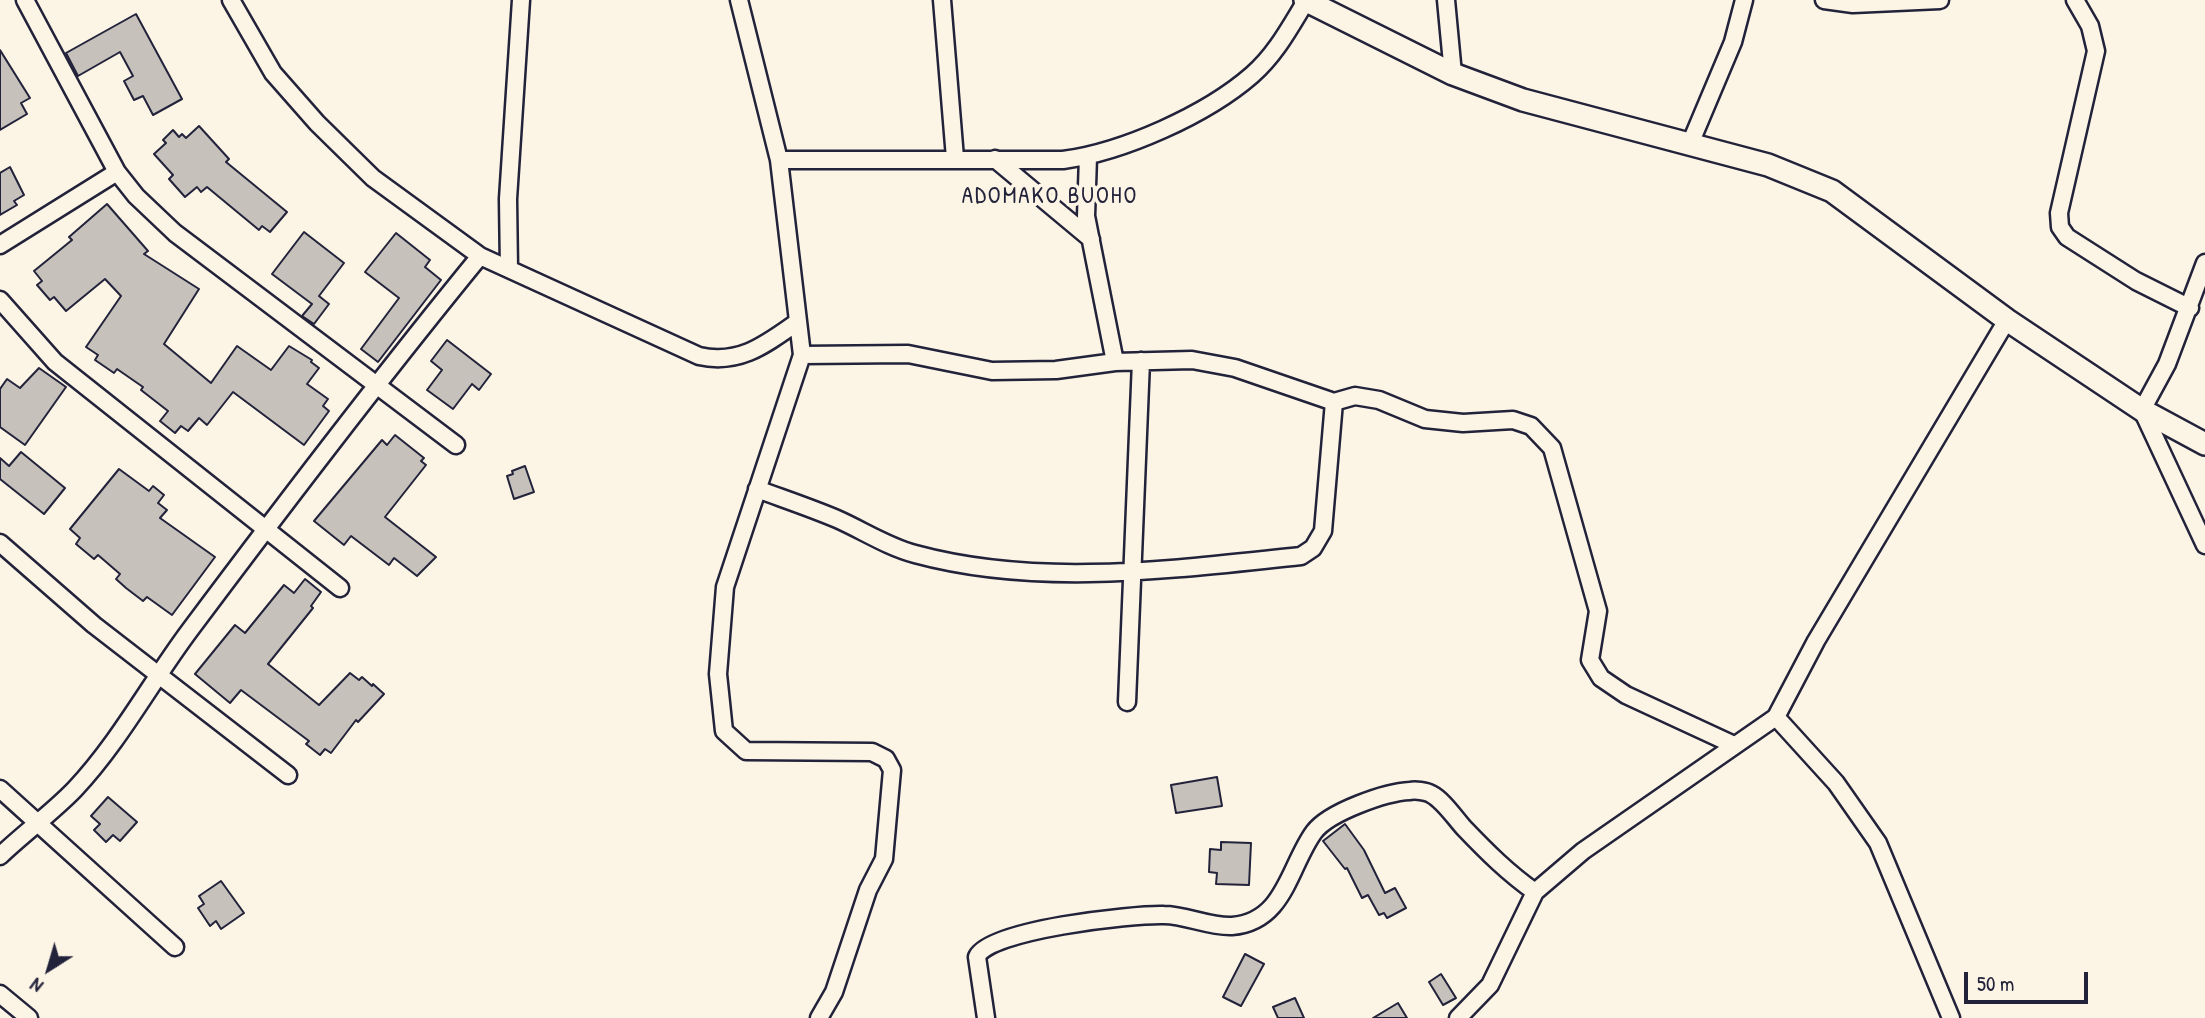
<!DOCTYPE html>
<style>
body{margin:0}
#map{position:relative;width:2205px;height:1018px;overflow:hidden;background:#fcf5e5;font-family:"Patrick Hand",sans-serif}
canvas{display:block}
.north{position:absolute;left:14px;top:934px;width:70px;height:70px;-webkit-text-stroke:5px #fcf5e5;paint-order:stroke;rotate:217deg;font-size:19px;font-weight:700;line-height:28px;text-align:center;color:#22223b}
.north::after{content:'';display:block;margin:auto;width:24px;height:32px;background:#22223b;clip-path:polygon(50% 0,100% 100%,50% 72%,0 100%)}
.scale{position:absolute;left:1964px;top:972px;width:124px;height:32px;box-sizing:border-box;border:4px solid #22223b;border-top:0;padding-left:9px;font-size:21px;line-height:24px;white-space:nowrap;color:#22223b;-webkit-text-stroke:5px #fcf5e5;paint-order:stroke}
</style>
<div id="map">
<canvas width="2205" height="1018"></canvas>
<div class="north">N</div>
<div class="scale">50 m</div>
</div>
<script>
const c = document.querySelector('canvas').getContext('2d');
c.lineJoin = 'round';
function paint(path, color) { c.fillStyle = color; c.fill(path, 'evenodd'); }
function strokePath(path, color, width, dash) { c.strokeStyle = color; c.lineWidth = width; c.lineCap = dash ? 'butt' : 'round'; c.setLineDash(dash || []); c.stroke(path); }
function label(font, color, halo, rows, align = 'center') {
  c.font = font + ' "Patrick Hand",sans-serif'; c.lineWidth = 7; c.setLineDash([]); c.textBaseline = 'middle'; c.strokeStyle = halo; c.fillStyle = color; for (const [text, x, y, turn = 0] of rows) {
    c.save(); c.translate(x, y); c.rotate((+turn || 0) * Math.PI / 180); c.textAlign = isNaN(turn) ? turn : align; if (halo) c.strokeText(text, 0, 0); c.fillText(text, 0, 0); c.restore();
  }
}
const building = new Path2D(`
 M136 14 182 99 153 115 143 96 134 100 124 81 133 76 120 52 78 76 66 53Z
 M0 50 30 98 21 103 27 114 0 130Z
 M199 126 229 159 226 162 287 212 270 232 262 226 259 230 207 187 201 192 197 187 185 197 169 179 173 175 154 154 166 143 163 140 173 130 179 137 182 134 186 138Z
 M10 167 24 195 14 201 17 205 0 215V173Z
 M107 204 148 251 144 254 199 289 164 344 211 383 237 346 271 370 289 346 312 360 311 362 319 368 307 384 328 399 323 406 329 411 304 445 233 392 207 425 199 418 188 431 181 426 175 433 160 421 168 411 141 390 143 387 117 369 114 373 95 360 98 355 86 347 121 296 105 279 66 311 54 297 50 300 37 285 42 281 34 271 72 240 69 237Z
 M304 232 344 263 319 296 329 304 314 324 302 316 312 304 272 274Z
 M396 233 430 260 425 267 441 280 378 362 361 349 399 298 365 272Z
 M447 340 491 374 479 390 472 384 453 409 427 390 442 370 431 361Z
 M39 368 66 387 25 445 0 427V389L7 379 20 388Z
 M395 435 424 458 421 461 426 465 385 517 436 557 417 576 394 558 389 565 351 536 344 545 314 521 382 440 387 445Z
 M21 452 65 488 44 514 0 479V458L9 466Z
 M525 466 534 492 514 499 507 476 513 474 512 471Z
 M119 469 149 491 153 486 164 495 158 503 167 510 160 518 215 557 172 615 147 597 143 601 126 588 116 579 120 574 98 555 94 559 76 544 80 538 70 529Z
 M305 579 321 592 311 606 313 608 268 664 319 705 350 673 359 680 362 677 372 686 373 684 384 694 358 722 356 720 331 753 325 749 320 755 306 744 309 741 241 690 230 703 195 674 235 625 245 633 284 585 294 593Z
 M1217 777 1222 806 1176 813 1171 785Z
 M108 797 137 822 120 841 113 835 106 842 94 830 100 824 91 816Z
 M1345 824 1364 850 1385 893 1395 888 1406 908 1387 918 1384 913 1379 915 1368 895 1362 898 1347 868 1345 869 1323 841Z
 M1221 842 1251 843 1249 885 1216 884 1217 873 1209 872 1210 849 1221 850Z
 M221 881 244 913 221 929 216 921 210 926 198 908 204 904 199 896Z
 M1245 954 1264 964 1241 1006 1223 997Z
 M1441 974 1456 998 1443 1005 1429 982Z
 M1295 998 1304 1018H1278L1273 1007Z
 M1398 1003 1407 1018H1373Z`);
const street = new Path2D(`
 M25 0 117 172 136 196 175 233 456 445
 M231 0 273 73 317 123 373 178 480 256 699 356C739 365 765 345 796 323
 M739 0 779 160 802 355 725 587 718 674 724 731 746 751 872 752 886 759 892 770 884 859 868 890 834 992 819 1018
 M942 0 955 158
 M1446 0 1453 74
 M1824 0 1853 4 1940 0
 M2075 0 2090 26 2096 51 2059 213 2060 227 2067 237 2136 281 2190 308
 M1690 144 1733 42 1744 0
 M1088 157 1086 216 1115 362
 M995 159 1091 239
 M779 160H1063C1123 152 1206 115 1252 75 1276 54 1290 27 1306 1
 M0 245 117 172
 M2205 263 2167 364 2142 410 2205 545
 M509 269 508 199 521 0
 M0 300 55 362 340 588
 M802 355 908 354 992 371 1056 370 1115 362 1192 360 1235 368 1334 402 1355 396 1379 400 1425 419 1463 423 1513 420 1531 426 1552 448 1598 611 1590 660 1601 678 1626 695 1734 745
 M757 489C784 499 811 508 837 519 862 530 888 547 915 554 1040 588 1174 569 1301 556L1313 548 1323 531 1334 402
 M0 543 94 625 288 775
 M1127 702 1141 361
 M0 789 175 947
 M0 856C24 833 53 812 75 789 120 741 151 682 190 630 285 503 380 378 480 256
 M0 994 29 1018
 M986 1018 977 957C987 930 1133 914 1164 915 1186 915 1209 927 1232 926 1285 922 1289 866 1314 832 1329 812 1386 792 1410 791 1415 790 1426 791 1431 794 1443 800 1455 818 1464 828 1487 852 1508 873 1535 892
 M1458 1018 1490 985 1535 892 1583 851 1776 717
 M1951 1018 1878 843 1836 783 1776 717 1816 641 2007 320`);
const secondary = new Path2D(`
 M1305 0 1453 74 1523 100 1768 165 1832 191 2007 320 2142 410 2205 444`);
const quarterNames = [
 ["ADOMAKO BUOHO",1050,197]
];
paint(building, '#c6c1bb');
strokePath(building, '#22223b', 2);
strokePath(street, '#22223b', 21);
strokePath(secondary, '#22223b', 26);
strokePath(street, '#fcf5e5', 16);
strokePath(secondary, '#fcf5e5', 21);
c.letterSpacing = '2px';
label('23px', '#22223b', '#fcf5e5', quarterNames);
c.letterSpacing = '0px';
</script>
